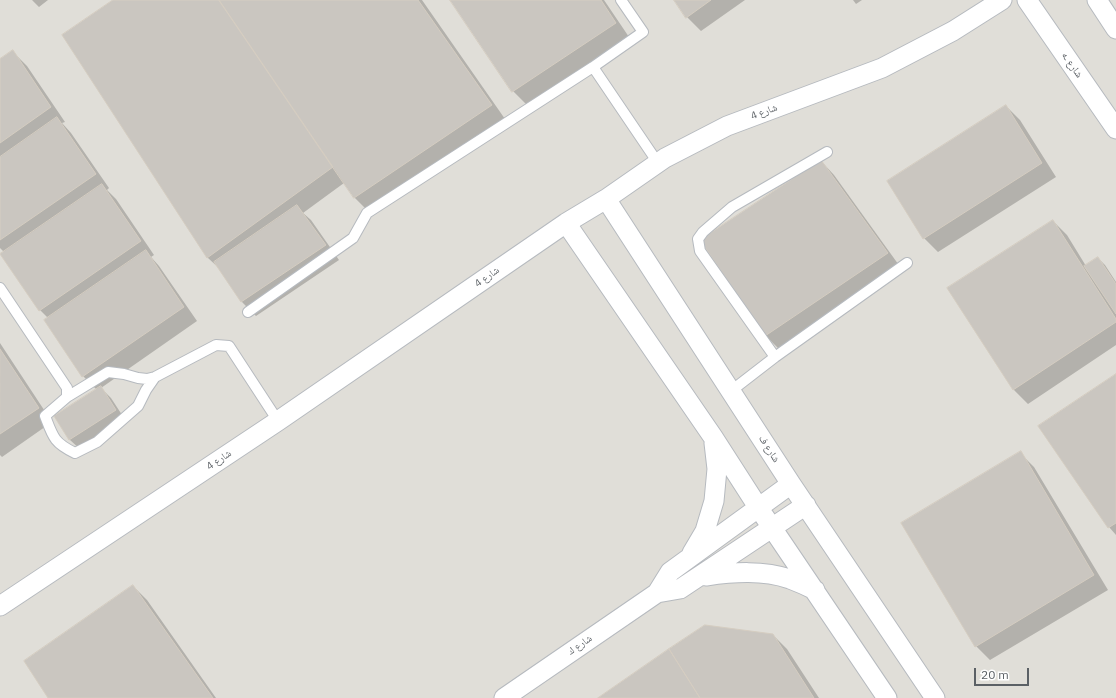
<!DOCTYPE html>
<meta charset="utf-8">
<style>
body{margin:0}
#map{position:relative;width:1116px;height:698px;overflow:hidden;background:#efece3;font-family:"IBM Plex Sans",sans-serif}
canvas{display:block}
.scale{position:absolute;left:974px;top:668px;width:55px;height:18px;box-sizing:border-box;border:2px solid #5b6065;border-top:0;padding-left:5px;font-size:12px;line-height:14px;white-space:nowrap;color:#5b6065;-webkit-text-stroke:3px #fff;paint-order:stroke}
</style>
<div id="map">
<canvas width="1116" height="698"></canvas>
<div class="scale">20 m</div>
</div>
<script>
const c = document.querySelector('canvas').getContext('2d');
c.lineJoin = 'round';
function paint(path, color) { c.fillStyle = color; c.fill(path, 'evenodd'); }
function strokePath(path, color, width, dash) { c.strokeStyle = color; c.lineWidth = width; c.lineCap = dash ? 'butt' : 'round'; c.setLineDash(dash || []); c.stroke(path); }
function label(font, color, halo, rows, align = 'center') {
  c.font = font + ' "IBM Plex Sans","Noto Naskh Arabic",sans-serif'; c.lineWidth = 4; c.setLineDash([]); c.textBaseline = 'middle'; c.strokeStyle = halo; c.fillStyle = color; for (const [text, x, y, turn = 0] of rows) {
    c.save(); c.translate(x, y); c.rotate((+turn || 0) * Math.PI / 180); c.textAlign = isNaN(turn) ? turn : align; if (halo) c.strokeText(text, 0, 0); c.fillText(text, 0, 0); c.restore();
  }
}
const industrial = new Path2D(`
 M0 0H1116V698H0Z`);
const shadow = new Path2D(`
 M32 0H48L39 7Z
 M115 0H422L505 119 368 211 354 197 344 183 303 213 311 220 339 260 256 316 242 302 221 270 208 258 63 35Z
 M451 0H604L629 37 527 105 513 91Z
 M675 0H745L701 31 687 17Z
 M853 0H862L856 4Z
 M13 52 27 66 65 122 62 123 71 133 109 188 107 190 116 199 154 255 151 257 159 266 197 321 101 388 111 398 126 421 81 450 70 440 55 417 97 390 83 376 48 318 40 310 4 252 0 248V61Z
 M1006 106 1020 120 1056 177 938 252 924 238Z
 M821 161 834 175 901 268 779 349 765 335Z
 M1053 221 1067 235 1086 266 1098 258 1105 265 1116 282V345L1028 404 1014 390 949 289Z
 M0 343 52 422 2 457 0 455Z
 M1116 375V535L1109 527 1039 427Z
 M1020 453 1034 467 1108 590 990 660 976 646Z
 M133 586 147 600 216 698H50Z
 M773 635 787 649 819 698H600Z`);
const building = new Path2D(`
 M113 0H219L333 167 207 258 62 35Z
 M219 0H418L492 105 354 198Z
 M450 0H601L616 23 512 92Z
 M674 0H711L686 18Z
 M13 50 51 107 0 143V59Z
 M1006 105 1042 163 923 239 887 181Z
 M57 117 96 174 0 240V157Z
 M821 160 888 253 765 336 700 240Z
 M102 184 141 241 39 311 0 254Z
 M297 205 326 245 241 302 214 262Z
 M1053 220 1116 319V322L1013 390 947 288Z
 M146 250 184 307 82 377 44 320Z
 M1098 257 1116 284V314L1084 266Z
 M0 349 39 408 0 434Z
 M1116 374V523L1108 528 1038 426Z
 M101 386 116 410 69 440 54 416Z
 M1021 451 1094 575 975 647 901 523Z
 M133 585 213 698H48L24 661Z
 M705 625 773 634 814 698H700L669 649Z
 M669 649 700 698H598Z`);
const lane = new Path2D(`
 M593 67 643 32 621 0
 M0 288 67 388V397L108 372 124 374 138 378 147 379 155 377 216 345 229 346 278 421
 M248 312 353 238 367 213 593 67 658 163
 M775 357 700 251 698 239 703 232 732 207 827 152
 M731 391 775 357 907 263
 M67 397 45 416C53 437 54 443 75 453L97 442 138 406 146 390 155 377`);
const street = new Path2D(`
 M1027 0 1116 129
 M1097 0 1116 29
 M606 199 791 484 935 698
 M566 223 713 437 758 507 887 698
 M692 553 705 531 714 501 717 469 714 443
 M706 576C734 572 763 570 790 579 798 582 807 586 815 590
 M657 593 680 589 806 505
 M0 606 278 421 566 223 606 199 665 158 727 126 882 68 953 31 1002 0
 M504 698 657 593 670 572 791 484`);
const streetNames = [
 ["شارع ـه",1072,65,55],
 ["شارع 4",764,112,-21],
 ["شارع 4",487,277,-35],
 ["شارع ف",769,449,57],
 ["شارع 4",219,460,-34],
 ["شارع ك",580,645,-35]
];
paint(industrial, '#e0ded8');
paint(shadow, '#0003');
paint(building, '#cac6c0');
strokePath(building, '#d5cdc1', 1);
strokePath(lane, '#b6babf', 12);
strokePath(street, '#b6babf', 21);
strokePath(lane, '#fff', 10);
strokePath(street, '#fff', 19);
label('10px', '#5b6065', '#fff', streetNames);
</script>
